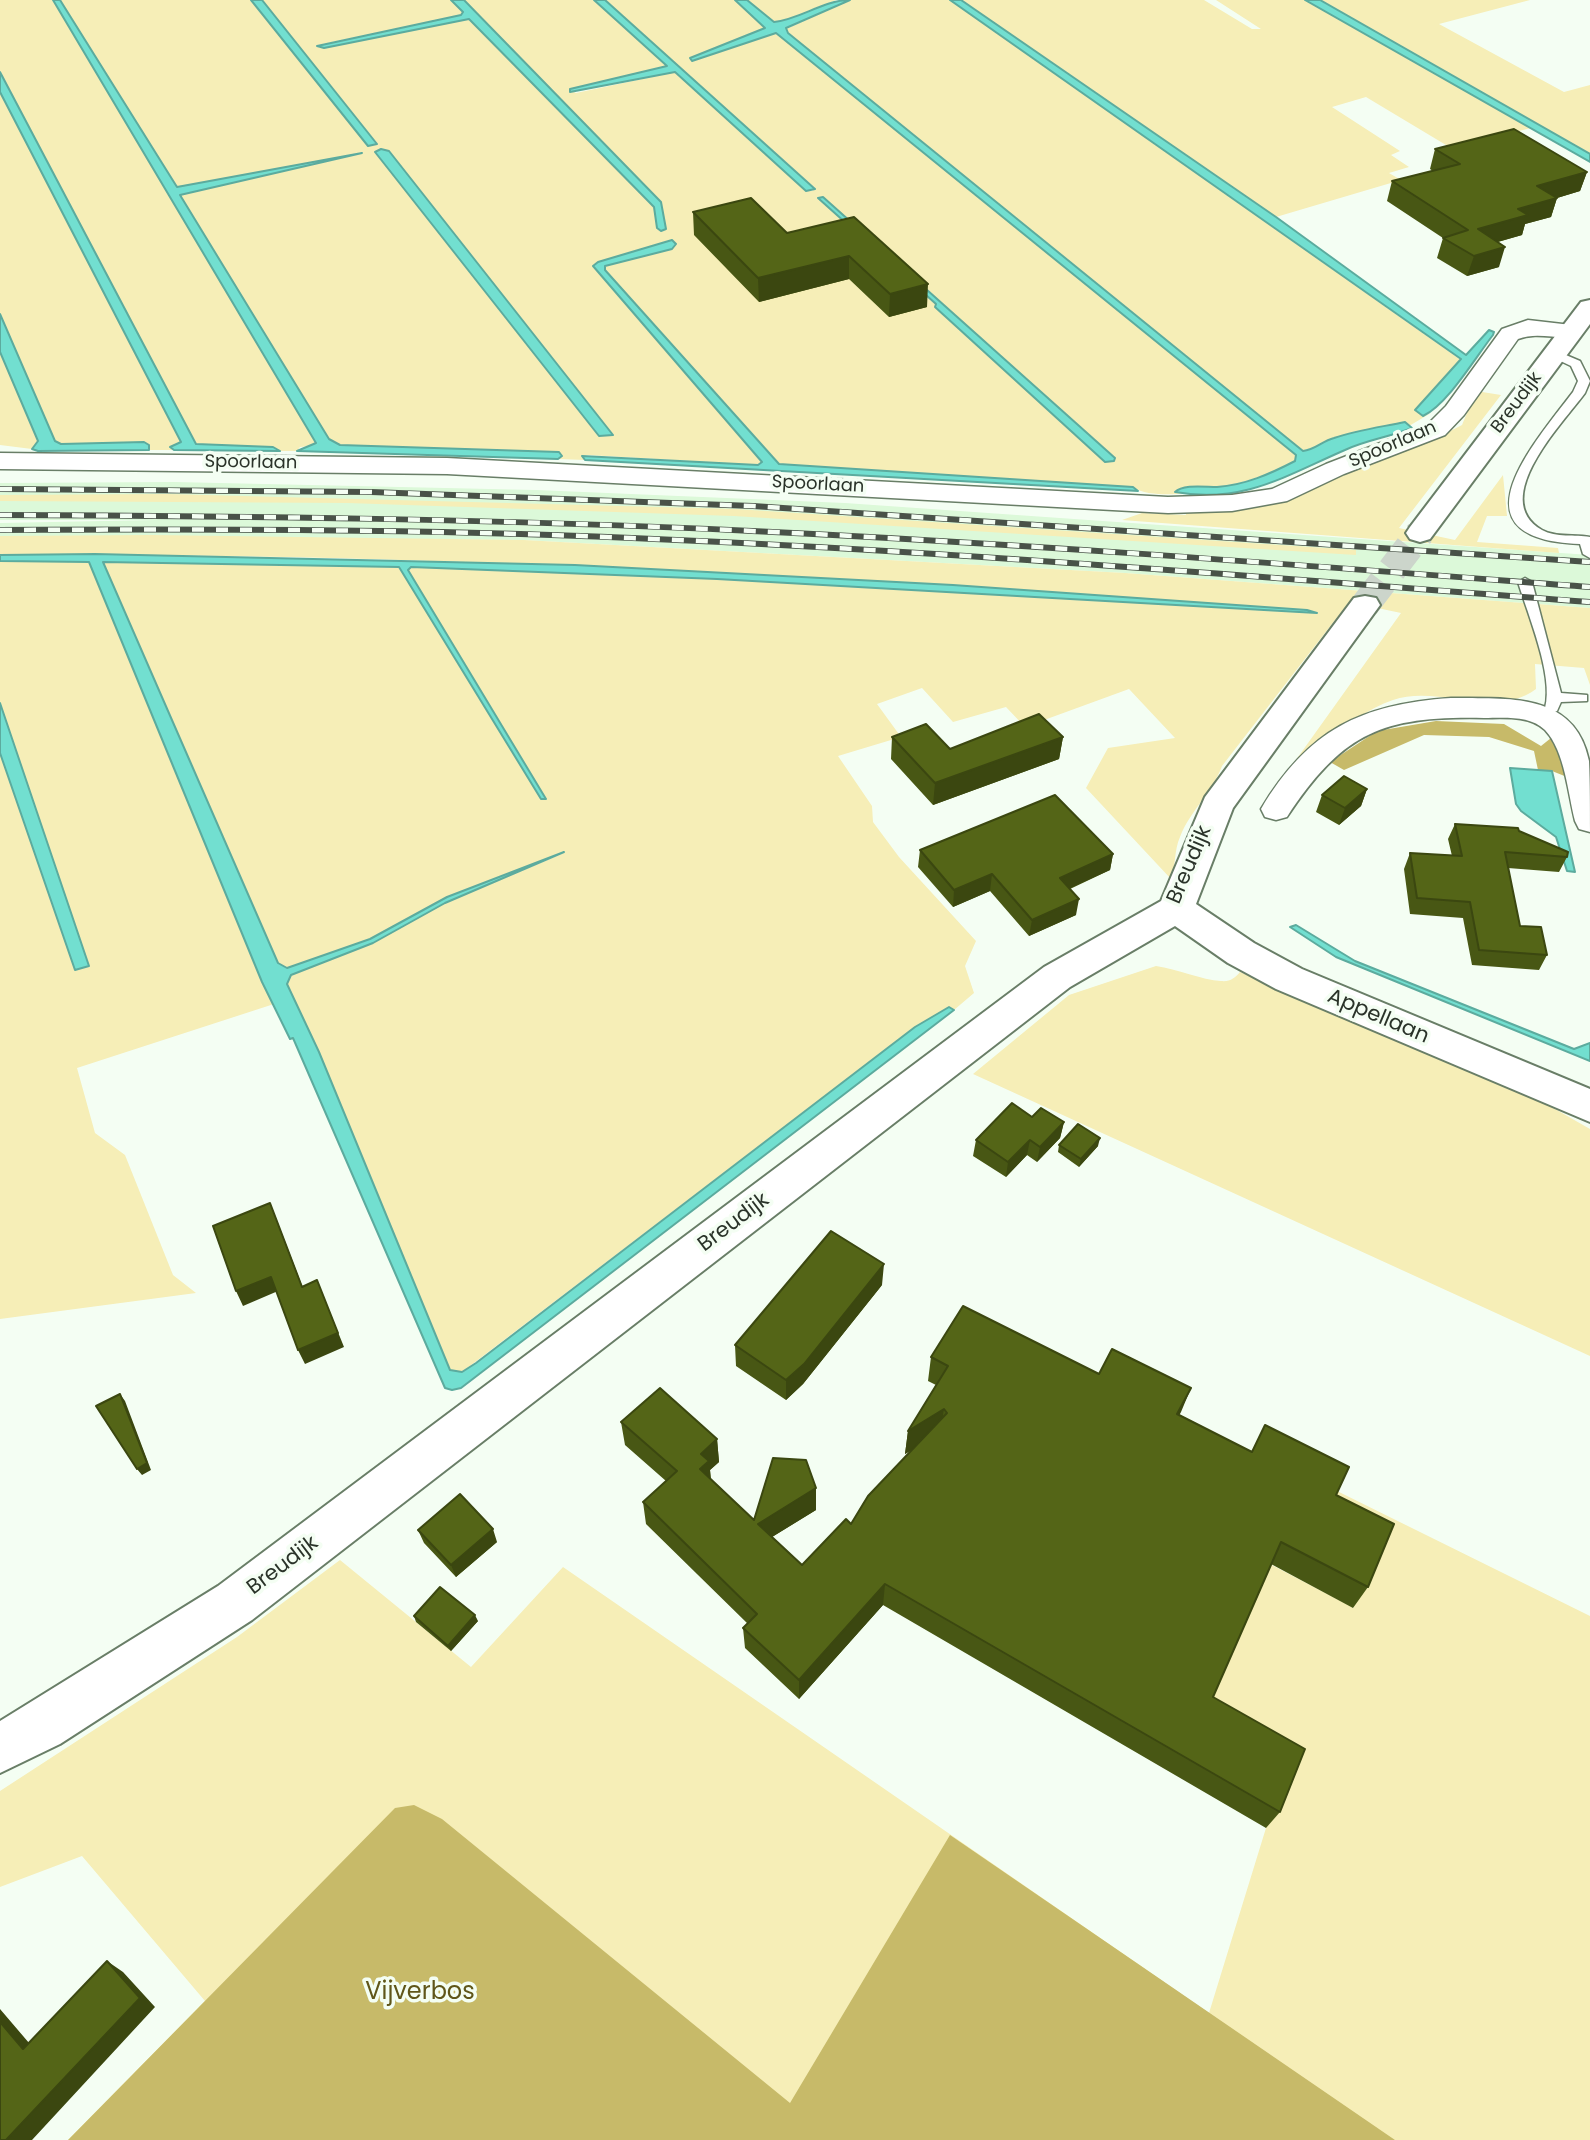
<!DOCTYPE html>
<style>
body{margin:0}
canvas{display:block;background:#f4fef3}
</style>
<canvas width="1590" height="2140"></canvas>
<script>
const c = document.querySelector('canvas').getContext('2d');
c.lineJoin = 'round';
function paint(path, color) { c.fillStyle = color; c.fill(path, 'evenodd'); }
function strokePath(path, color, width, dash) { c.strokeStyle = color; c.lineWidth = width; c.lineCap = dash ? 'butt' : 'round'; c.setLineDash(dash || []); c.stroke(path); }
function label(font, color, halo, rows, align = 'center') {
  c.font = font + ' Poppins,sans-serif'; c.lineWidth = 7; c.setLineDash([]); c.textBaseline = 'middle'; c.strokeStyle = halo; c.fillStyle = color; for (const [text, x, y, turn = 0] of rows) {
    c.save(); c.translate(x, y); c.rotate((+turn || 0) * Math.PI / 180); c.textAlign = isNaN(turn) ? turn : align; if (halo) c.strokeText(text, 0, 0); c.fillText(text, 0, 0); c.restore();
  }
}
const built = new Path2D(`
 M174 482 536 490 845 503 1590 555V608L1125 573 524 540 0 536V523L157 520H0V483Z`);
const green = new Path2D(`
 M0 0H53L316 443 313 446 300 447 297 451H280L273 447 196 444 0 71Z
 M60 0H251L371 146 377 143 262 0H451L463 12 461 15 318 45 319 48 469 19 654 207 657 228H666L661 202 464 0H594L668 66 570 90 576 93 675 72 806 191H812L815 188 605 0H735L767 26 765 28 690 58 692 61 776 33 1296 455V461C1271 473 1250 482 1223 486 1207 488 1189 484 1175 492L1184 494C1169 494 1145 496 1133 487L779 464 605 270 604 266 672 249V240L593 267 762 462 759 465 588 455 583 456 585 460 558 459 562 456 559 452 340 445 329 439 180 195 361 153 177 187ZM376 152 612 435 599 436Z
 M747 0H836L786 21 774 22Z
 M850 0H950L1461 360 1416 410 1423 416 1431 413 1409 426 1405 422 1353 432 1303 451 788 33 786 29Z
 M961 0H1204L1252 29H1261L1216 0H1305L1531 128 1451 148 1366 97 1332 107 1400 151 1391 155 1409 167 1389 173 1401 180 1276 217Z
 M1320 0H1530L1439 24 1564 92 1590 85V154Z
 M0 92 181 443 171 447 174 450H149V445L61 444 55 441 0 314Z
 M0 352 38 442 32 449 0 445Z
 M1476 391 1501 395 1399 528 1455 540 1503 475 1507 516H1487L1477 542 1558 548 1559 553 1122 520 1142 513 1186 515 1185 509 1270 503 1395 449 1427 443 1462 425Z
 M167 494 736 509 1356 550V555L734 516 347 503 0 501V495Z
 M152 535 524 540 1125 573 1590 608V685L1584 668 1535 664 1536 689C1495 720 1438 684 1393 700 1343 717 1309 764 1275 801L1268 799 1401 613 1349 602 1222 766C1212 793 1190 811 1180 837 1174 850 1176 866 1171 879L1086 788 1108 748 1175 738 1129 689 1025 727 1006 707 953 722 922 688 877 704 901 737 838 756 872 806 873 822 899 857 976 941 965 966 974 993 954 1010 949 1007 915 1027 462 1372 450 1370 443 1357 319 1052 287 984 291 975 373 943 445 903 564 853 447 897 370 939 287 968 278 963 102 562 399 567 541 798 408 570 411 567 717 579 1315 613 1307 610C872 579 437 552 0 555V536Z
 M0 561 89 562 274 1004 77 1068 95 1133 125 1155 173 1275 196 1293 0 1319V753L75 970 89 965 0 703Z
 M1156 966C1177 969 1202 980 1221 981 1230 982 1235 978 1240 972L1548 1105 1590 1129V1356L973 1074 1069 995Z
 M1335 1490 1590 1616V2140H68L205 2001 82 1856 0 1887V1791L237 1637 340 1560 471 1667 563 1567 1209 2013 1266 1828 1291 1766 1202 1715 1268 1563 1354 1608 1323 1517Z`);
const forest = new Path2D(`
 M1436 721 1504 724 1541 746 1551 738 1564 754 1567 777 1552 771 1538 770 1534 751 1489 737 1424 735 1344 770 1330 762 1377 731Z
 M414 1805 442 1819 790 2103 950 1835 1395 2140H68L395 1808Z`);
const water = new Path2D(`
 M53 0H60L177 187 362 153 180 195 329 439 340 445 559 452 562 456 558 459 297 451 316 443Z
 M251 0H262L377 144 368 146Z
 M451 0H464L661 202 666 229 661 231 657 228 654 207 469 19 324 48 317 46 461 15 463 12Z
 M594 0H605L815 189 806 191 675 72 570 92V89L667 66Z
 M735 0H747L774 22C801 19 823 0 850 0L786 28 788 33 1303 451C1315 450 1322 441 1334 438 1357 430 1381 427 1405 422L1412 428C1390 437 1366 440 1345 450 1285 476 1243 504 1175 492 1183 484 1204 487 1217 487 1245 485 1270 474 1295 461L1296 455 776 33 692 61 690 58 765 28Z
 M950 0H961L1276 217 1466 355 1489 330 1494 332 1493 335C1475 358 1448 404 1423 416L1415 410 1461 359Z
 M1305 0H1320L1590 154V162Z
 M0 72 196 444 273 447 280 451 174 450 170 447 181 442 0 92Z
 M381 149 389 151 613 435 599 436 375 152Z
 M823 197 1115 458 1114 461 1105 462 935 307 936 304 818 198Z
 M672 240 676 244 672 249 605 266V270L779 464 1133 487 1138 491 585 460 582 456 758 465 762 462 593 266 598 262Z
 M0 314 55 441 61 444 144 442 149 445V450L38 451 32 449 38 441 0 352Z
 M95 554 575 565 953 585 1307 610 1317 613 717 579 411 567 408 570 546 799H541L399 567 103 562 278 963 287 968 370 939 447 897 564 852 445 903 373 943 291 975 287 984 319 1052 450 1370 462 1372 476 1363 915 1027 949 1007 954 1010 461 1388 452 1390 445 1388 293 1038 290 1039 262 982 89 562 0 561V555Z
 M0 703 89 966 75 970 0 753Z
 M1510 768 1552 771 1575 872 1567 871 1556 837 1521 811 1516 804Z
 M1296 925 1355 961 1574 1049 1590 1043V1061L1336 957 1290 927Z`);
const secondaryTunnel = new Path2D(`
 M1365 605 1420 533`);
const lane = new Path2D(`
 M1554 350 1580 361 1590 381 1585 393C1563 423 1488 499 1542 530 1556 538 1575 534 1590 537V558L1583 554 1580 544C1450 539 1531 447 1573 392L1578 381 1571 366 1550 356 1548 354Z
 M1525 578 1532 582 1561 693 1587 695V701L1561 702 1557 711 1552 713 1545 708C1554 676 1528 615 1518 582Z`);
const street = new Path2D(`
 M1528 320 1580 326 1584 331 1580 336C1559 341 1539 331 1518 339L1464 415 1445 435 1344 474 1287 501 1232 511 1168 513 447 474 0 469V453L447 458 1168 497 1232 495 1272 489 1326 464 1427 425 1446 406 1502 329Z
 M1451 698C1507 699 1575 691 1589 761 1590 783 1590 810 1590 832L1579 829 1575 821C1568 794 1565 751 1545 730 1530 715 1503 718 1484 718 1383 716 1343 732 1287 817L1276 820 1265 817 1261 809C1308 730 1361 704 1451 698Z`);
const secondary = new Path2D(`
 M1590 300V324L1430 539 1420 542 1410 539 1406 533 1410 527 1581 302Z
 M1365 596 1376 598 1380 605 1233 808 1196 904 1254 943 1302 969 1590 1089V1122L1276 989 1228 963 1175 926 1070 987 252 1620 60 1744 0 1773V1721L218 1586 1044 967 1161 901 1205 797 1354 598Z`);
const rail = new Path2D(`
 M0 489 371 492 753 506 1590 562
 M0 515C251 516 501 519 752 531 1032 544 1311 566 1590 587
 M0 530C211 529 421 529 632 538 952 551 1271 578 1590 602`);
const wall = new Path2D(`
 M1435 149 1587 172 1580 191 1557 198 1551 217 1525 224 1522 235 1498 242 1499 267 1467 276 1437 258 1443 238 1387 201 1392 181 1433 171 1430 169Z
 M693 212 787 233 854 217 927 307 889 317 849 279 759 302 694 235Z
 M892 737 950 749 1063 737 1059 759 933 805 891 759Z
 M1367 789 1361 806 1339 825 1316 812 1322 795Z
 M1455 824 1519 831 1567 857 1559 872 1508 868 1520 926 1547 955 1539 970 1472 965 1463 918 1410 914 1404 869 1410 853 1452 856 1448 839Z
 M920 850 1113 854 1110 870 1070 889 1076 915 1029 936 990 891 953 907 918 867Z
 M1032 1117 1064 1122 1060 1138 1037 1162 1027 1155 1006 1177 973 1156 976 1140Z
 M1059 1145 1098 1146 1079 1167 1058 1152Z
 M882 1285 803 1384 786 1400 736 1366 735 1345Z
 M931 1357 1180 1415 1336 1495 1368 1587 1353 1608 1271 1564 1213 1697 1280 1812 1266 1828 883 1605 799 1699 745 1648 743 1628 748 1624 646 1524 643 1502 666 1481 625 1445 621 1422 717 1439 719 1462 710 1470 711 1479 754 1520 816 1488V1510L772 1537 802 1565 851 1524 912 1450 905 1454 908 1431 936 1385 928 1381Z
 M418 1530 497 1542 456 1577 424 1543Z
 M414 1616 478 1621 451 1651 416 1622Z`);
const shadedWall = new Path2D(`
 M1587 172 1580 191 1557 198 1551 217 1525 224 1522 235 1472 249 1478 229 1518 209 1537 186Z
 M1505 247 1499 267 1467 276 1474 256Z
 M849 256V279L759 302 758 278Z
 M928 284 927 307 889 317 890 294Z
 M1063 737 1059 759 933 805 935 783Z
 M1367 789 1361 806 1339 825 1345 808Z
 M1113 854 1110 870 1057 894 1060 878Z
 M992 874 990 891 953 907 954 890Z
 M1079 899 1076 915 1029 936 1032 920Z
 M1064 1122 1060 1138 1037 1162 1040 1147Z
 M1100 1138 1098 1146 1079 1167 1081 1159Z
 M1030 1140 1027 1155 1006 1177 1008 1162Z
 M270 1203 276 1218 308 1301 302 1287Z
 M884 1264 882 1285 803 1384 786 1400V1380Z
 M271 1277 278 1291 243 1306 236 1291Z
 M323 1295 344 1347 305 1364 298 1350Z
 M1191 1388 1181 1412 1168 1437 1177 1414Z
 M120 1394 125 1401 151 1470 142 1475 137 1469Z
 M944 1409 940 1432 905 1454 908 1431Z
 M717 1439 719 1462 710 1470 711 1484 700 1469 701 1454Z
 M816 1488V1510L759 1545 758 1524Z
 M493 1529 497 1542 456 1577 451 1565Z
 M885 1584 883 1605 799 1699V1680Z
 M475 1615 478 1621 451 1651 448 1646Z
 M107 1961 123 1972 155 2007 32 2140H6Z
 M0 2009 41 2057 23 2049 0 2022Z`);
const building = new Path2D(`
 M1514 129 1587 172 1537 186 1557 198 1518 209 1528 215 1478 229 1505 247 1474 256 1443 238 1468 230 1392 181 1460 164 1435 149Z
 M751 198 787 233 854 217 928 284 890 294 849 256 758 278 693 212Z
 M1039 714 1063 737 935 783 892 737 926 724 950 749Z
 M1344 776 1367 789 1345 808 1322 795Z
 M1055 795 1113 854 1060 878 1079 899 1032 920 992 874 954 890 920 850Z
 M1455 824 1518 828 1519 831 1568 852 1567 857 1505 852 1520 926 1541 927 1547 955 1479 950 1470 902 1417 898 1410 853 1462 856Z
 M1012 1103 1032 1117 1041 1108 1064 1122 1040 1147 1030 1140 1008 1162 976 1140Z
 M1078 1124 1100 1138 1081 1159 1059 1145Z
 M270 1203 302 1287 317 1280 338 1333 298 1350 271 1277 236 1291 213 1226Z
 M831 1231 884 1264 804 1364 786 1380 735 1345Z
 M963 1306 1099 1374 1112 1349 1191 1388 1177 1414 1252 1452 1265 1425 1349 1467 1336 1495 1394 1524 1368 1587 1281 1542 1213 1697 1305 1749 1280 1812 885 1584 799 1680 743 1628 757 1614 643 1502 677 1471 621 1422 660 1388 717 1439 701 1454 709 1461 700 1469 754 1520 773 1458 806 1460 816 1488 758 1524 802 1565 846 1519 851 1524 868 1496 947 1413 944 1409 908 1431 948 1366 931 1357Z
 M120 1394 147 1463 137 1469 96 1406Z
 M460 1494 493 1529 451 1565 418 1530Z
 M440 1587 475 1615 448 1646 414 1616Z
 M107 1961 140 1998 6 2140H0V2022L23 2049Z`);
const farStreetnames = [
 ["Breudijk",1517,403,-53],
 ["Spoorlaan",1393,445,-23],
 ["Spoorlaan",251,463,1],
 ["Spoorlaan",818,485,3]
];
const streetNames = [
 ["Breudijk",1190,865,-67],
 ["Appellaan",1378,1017,23],
 ["Breudijk",734,1223,-37],
 ["Breudijk",283,1566,-37]
];
const nearParknames = [
 ["Vijverbos",420,1993]
];
paint(built, '#dcf9d9');
paint(green, '#f6eeb7');
paint(forest, '#c7ba69');
paint(water, '#72dfd0');
strokePath(water, '#5cab9e', 2);
strokePath(secondaryTunnel, '#ccd5cb', 29, [29, 15]);
strokePath(lane, '#697e67', 3);
strokePath(street, '#697e67', 3);
strokePath(secondary, '#697e67', 4);
paint(lane, '#fff');
paint(street, '#fff');
paint(secondary, '#fff');
strokePath(rail, '#495248', 6);
strokePath(rail, '#f4fef3', 4.5, [12]);
paint(wall, '#485714');
paint(shadedWall, '#3b4710');
paint(building, '#546517');
strokePath(building, '#3b4710', 2);
label('18px', '#2a3329', '#f4fef3', farStreetnames);
label('21px', '#2a3329', '#f4fef3', streetNames);
label('24px', '#5f5619', '#f4fef3', nearParknames);
</script>
